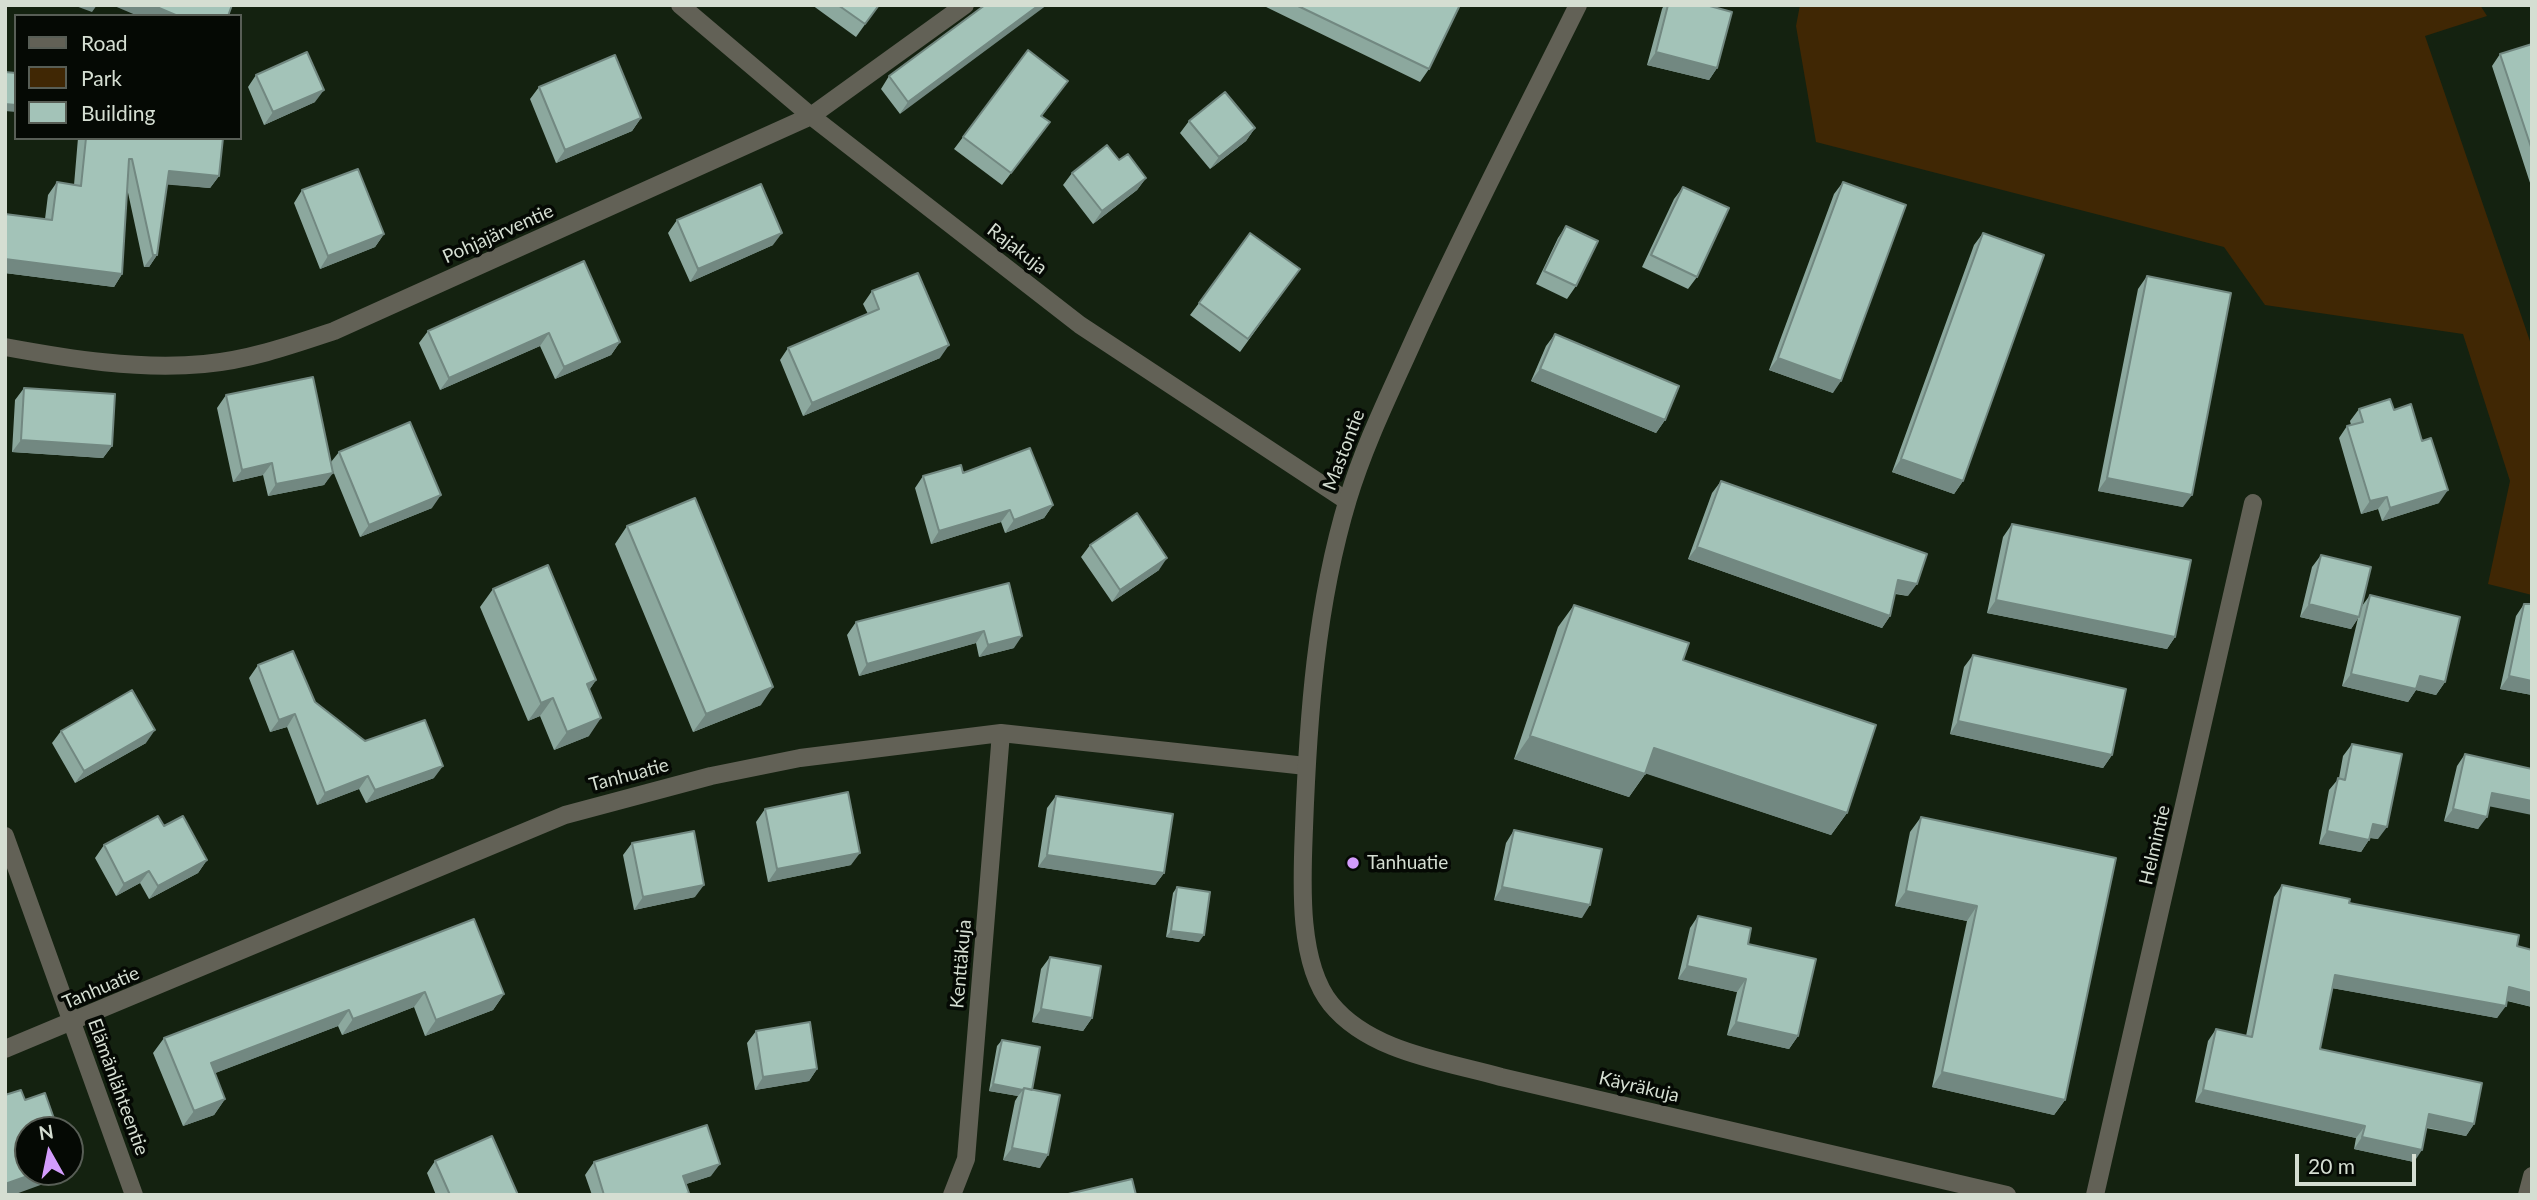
<!DOCTYPE html>
<meta charset="utf-8">
<style>
body{margin:0}
#map{position:relative;width:2537px;height:1200px;overflow:hidden;background:#142210;font-family:Lato,sans-serif}
canvas{display:block}
.frame{position:absolute;inset:0;border:7px solid #d5ded2;pointer-events:none}
.legend{position:absolute;left:14px;top:14px;width:228px;height:126px;box-sizing:border-box;background:#050904;border:2px solid #585e56;margin:0;padding:9px 12px;list-style:none;font-size:21px;color:#d5ded2}
.legend li{display:flex;align-items:center;gap:14px;height:35px}
.legend b{width:35px;border:2px solid #585e56}
.north{position:absolute;left:14px;top:1116px;width:70px;height:70px;box-sizing:border-box;background:#050904;border:2px solid #585e56;border-radius:50%;rotate:351deg;font-size:19px;font-weight:700;line-height:28px;text-align:center;color:#d5ded2}
.north::after{content:'';display:block;margin:auto;width:24px;height:32px;background:#d39cfc;clip-path:polygon(50% 0,100% 100%,50% 72%,0 100%)}
.scale{position:absolute;left:2295px;top:1154px;width:121px;height:32px;box-sizing:border-box;border:4px solid #d5ded2;border-top:0;padding-left:9px;font-size:21px;line-height:24px;white-space:nowrap;color:#d5ded2;-webkit-text-stroke:5px #050904;paint-order:stroke}
</style>
<div id="map">
<canvas width="2537" height="1200"></canvas>
<div class="frame"></div>
<ul class="legend">
<li><b style="height:9px;background:#626156"></b>Road</li>
<li><b style="height:19px;background:#402704"></b>Park</li>
<li><b style="height:19px;background:#a3c3b8"></b>Building</li>
</ul>
<div class="north">N</div>
<div class="scale">20 m</div>
</div>
<script>
const c = document.querySelector('canvas').getContext('2d');
c.lineJoin = 'round';
function paint(path, color) { c.fillStyle = color; c.fill(path, 'evenodd'); }
function strokePath(path, color, width, dash) { c.strokeStyle = color; c.lineWidth = width; c.lineCap = dash ? 'butt' : 'round'; c.setLineDash(dash || []); c.stroke(path); }
function label(font, color, halo, rows, align = 'center') {
  c.font = font + ' Lato,sans-serif'; c.lineWidth = 7; c.setLineDash([]); c.textBaseline = 'middle'; c.strokeStyle = halo; c.fillStyle = color; for (const [text, x, y, turn = 0] of rows) {
    c.save(); c.translate(x, y); c.rotate((+turn || 0) * Math.PI / 180); c.textAlign = isNaN(turn) ? turn : align; if (halo) c.strokeText(text, 0, 0); c.fillText(text, 0, 0); c.restore();
  }
}
const green = new Path2D(`
 M1800 5H2480L2487 16 2425 36 2532 347V595L2488 584 2510 481 2463 334 2265 305 2224 247 1816 142 1796 26Z`);
const minor = new Path2D(`
 M680 5 811 116 1080 325 1347 501
 M5 347C70 359 138 370 204 364 249 360 292 345 334 331L811 116 965 5
 M5 836 134 1195
 M5 1049 565 815 711 776 800 758 1001 733 1306 766
 M952 1195 966 1159 1001 733
 M2095 1195 2253 503
 M2527 1195 2532 1176`);
const tertiary = new Path2D(`
 M1578 5C1523 116 1466 225 1415 337 1391 391 1365 443 1348 499 1316 605 1308 718 1304 828 1302 879 1297 962 1331 1004 1370 1052 1444 1061 1501 1077L2007 1195`);
const wall = new Path2D(`
 M812 5H879L856 37Z
 M985 5 900 114 881 89 889 76Z
 M1262 5H1456L1429 69 1420 82Z
 M1664 5H1706L1717 68 1709 80 1647 65 1662 9Z
 M2532 44V189L2492 66 2500 54Z
 M256 75 315 102 264 125 248 87Z
 M539 87 641 118 632 131 556 163 530 99Z
 M1059 93 1042 116 1041 134 1002 185 954 149 963 137Z
 M1189 121 1255 128 1246 141 1210 169 1180 133Z
 M78 138H223L219 176 210 188 167 184 157 255 149 267H144L127 188 122 274 114 287 5 273V214L45 219 48 195 57 182 74 185Z
 M1119 160 1146 178 1137 190 1093 224 1063 185 1072 173Z
 M1843 182 1833 393 1769 370 1834 194Z
 M1683 187 1697 277 1688 289 1642 267 1674 199Z
 M302 190 384 234 375 247 320 269 294 203Z
 M677 220 773 245 690 282 668 233Z
 M1566 226 1576 286 1567 299 1536 284 1558 238Z
 M1983 233 1963 481 1954 494 1892 472 1974 245Z
 M584 261 620 342 611 355 555 379 540 346 440 390 419 343 428 331Z
 M1300 269 1240 352 1190 315 1199 303Z
 M2147 276 2183 507 2098 491 2138 289Z
 M872 291 940 358 803 416 780 360 788 348 868 314 863 304Z
 M1555 334 1665 420 1656 433 1531 381 1546 346Z
 M24 388 112 446 103 458 12 452 15 400Z
 M226 395 331 462 339 452 432 508 360 537 333 471 324 485 268 496 263 475 233 482 217 408Z
 M2359 409 2394 410 2439 503 2382 521 2378 509 2361 514 2339 438 2347 426 2351 425 2350 421Z
 M963 473 1053 505 1044 518 1005 533 1001 522 931 544 915 488 923 476Z
 M1721 481 1908 596 1895 594 1890 616 1882 628 1688 559 1712 493Z
 M2012 524 2175 637 2167 649 1987 613 2003 537Z
 M627 526 761 705 693 732 615 544Z
 M1090 545 1159 570 1112 602 1081 557Z
 M2321 555 2362 606 2370 595 2445 682 2436 695 2416 690 2408 702 2342 686 2358 618 2351 629 2300 617 2312 567Z
 M1009 583 1014 648 979 657 976 643 859 676 847 635 856 622Z
 M493 589 596 680 589 690V736L554 750 540 716 528 721 480 607Z
 M2524 604H2532V695L2500 689 2516 616Z
 M1574 605 1847 813 1831 835 1646 773 1629 797 1514 759 1558 627Z
 M1973 655 2112 755 2103 768 1950 734 1964 667Z
 M258 665 315 702 365 741 434 778 366 803 359 789 317 805 287 727 270 732 249 678Z
 M61 731 146 743 75 783 52 743Z
 M2352 744 2378 839 2370 838 2361 852 2319 844 2329 790 2339 778 2343 756Z
 M2465 754 2489 807 2478 829 2444 821 2457 766Z
 M1056 796 1164 873 1155 885 1038 867 1047 808Z
 M765 809 851 865 768 882 756 822Z
 M1921 817 2116 858 2065 1100 2054 1115 1932 1087 1967 921 1895 906 1910 832Z
 M164 826 207 860 198 873 149 899 140 883 116 896 95 858 104 845Z
 M1514 830 1582 918 1494 900 1506 843Z
 M632 843 695 897 634 910 623 855Z
 M2282 885 2532 950V1007L2507 1001 2497 1018 2332 988 2320 1049 2474 1124 2466 1136 2426 1128 2414 1162 2354 1149 2356 1138 2195 1102 2208 1041 2216 1029 2246 1036 2274 897Z
 M1177 887 1199 942 1166 937 1173 893Z
 M1698 916 1748 944 1798 1036 1789 1049 1727 1035 1737 992 1678 979 1690 928Z
 M474 919 504 994 493 1010 425 1036 414 1007 342 1035 338 1026 215 1073 225 1099 214 1115 183 1126 153 1053 164 1038Z
 M1050 957 1092 1018 1083 1031 1032 1022 1041 969Z
 M756 1031 817 1069 809 1081 755 1090 747 1043Z
 M1002 1040 1032 1090 1040 1168 1003 1160 1015 1101 1018 1096 989 1091 997 1046Z
 M435 1161 518 1195H436L427 1173Z
 M594 1162 711 1176 686 1184 687 1195H592L585 1175Z`);
const shadedWall = new Path2D(`
 M73 5H97L92 12Z
 M112 5H152L178 16H138Z
 M1039 5H1047L900 114 908 102Z
 M1656 52 1717 68 1709 80 1647 65Z
 M324 90 315 102 264 125 273 112Z
 M5 104 16 105V112L5 111Z
 M641 118 632 131 556 163 565 150Z
 M1255 128 1246 141 1210 169 1219 157Z
 M169 171 219 176 210 188 160 184Z
 M1146 178 1137 190 1093 224 1102 211Z
 M782 233 773 245 690 282 698 269Z
 M384 234 375 247 320 269 328 256Z
 M153 255H157L149 267H144Z
 M5 259 122 274 114 287 5 273Z
 M549 333 540 346 440 390 449 378Z
 M620 342 611 355 555 379 564 367Z
 M949 345 940 358 803 416 812 403Z
 M1778 358 1841 381 1833 393 1769 370Z
 M1540 369 1665 420 1656 433 1531 381Z
 M21 440 112 446 103 458 12 452Z
 M1901 459 1963 481 1954 494 1892 472Z
 M272 463 263 475 233 482 242 470Z
 M333 473 324 485 268 496 276 484Z
 M2107 478 2192 495 2183 507 2098 491Z
 M2448 490 2439 503 2382 521 2390 508Z
 M441 495 432 508 360 537 369 525Z
 M2387 497 2378 509 2361 514 2370 501Z
 M1053 505 1044 518 1005 533 1014 520Z
 M1010 510 1001 522 931 544 939 531Z
 M1697 547 1890 616 1882 628 1688 559Z
 M1167 558 1159 570 1112 602 1120 590Z
 M1898 580 1917 584 1908 596 1889 592Z
 M1996 600 2175 637 2167 649 1987 613Z
 M2309 604 2359 617 2351 629 2300 617Z
 M984 631 976 643 859 676 867 664Z
 M1022 636 1014 648 979 657 988 645Z
 M2351 674 2420 676 2445 682 2436 695 2416 690 2408 702 2342 686Z
 M2509 676 2532 681V695L2500 689Z
 M596 680 584 698 587 684Z
 M773 687 761 705 693 732 706 714Z
 M553 698 540 716 528 721 541 703Z
 M295 714 287 727 270 732 279 720Z
 M601 718 589 736 554 750 567 732Z
 M1958 721 2112 755 2103 768 1950 734Z
 M155 730 146 743 75 783 84 771Z
 M1530 736 1645 774 1629 797 1514 759Z
 M1654 748 1847 813 1831 835 1638 771Z
 M443 766 434 778 366 803 375 790Z
 M368 776 359 789 317 805 325 793Z
 M2492 793 2532 801V815L2483 805Z
 M2453 809 2487 817 2478 829 2444 821Z
 M2373 824 2387 827 2378 839 2364 837Z
 M2327 831 2369 840 2361 852 2319 844Z
 M860 853 851 865 768 882 777 869Z
 M1047 855 1164 873 1155 885 1038 867Z
 M207 860 198 873 149 899 158 886Z
 M149 871 140 883 116 896 124 884Z
 M704 885 695 897 634 910 643 897Z
 M1502 887 1590 905 1582 918 1494 900Z
 M1906 891 1977 906 1967 921 1895 906Z
 M1171 931 1204 935 1199 942 1166 937Z
 M1687 966 1746 979 1737 992 1678 979Z
 M2335 975 2506 1006 2497 1018 2326 987Z
 M2509 987 2532 993V1007L2501 999Z
 M425 992 414 1007 342 1035 353 1019Z
 M504 994 493 1010 425 1036 436 1020Z
 M1041 1009 1092 1018 1083 1031 1032 1022Z
 M349 1010 338 1026 200 1079 211 1063Z
 M1736 1022 1798 1036 1789 1049 1727 1035Z
 M817 1069 809 1081 755 1090 763 1077Z
 M1942 1072 2065 1100 2054 1115 1932 1087Z
 M993 1084 1023 1090 1018 1096 989 1091Z
 M2203 1090 2365 1126 2356 1138 2195 1102Z
 M225 1099 214 1115 183 1126 194 1111Z
 M2429 1114 2474 1124 2466 1136 2421 1126Z
 M2362 1137 2422 1150 2414 1162 2354 1149Z
 M1012 1148 1048 1155 1040 1168 1003 1160Z
 M720 1164 711 1176 674 1188 683 1176Z
 M39 1172H62L57 1179 13 1195H5V1184Z`);
const building = new Path2D(`
 M152 5H232L228 16H178Z
 M838 5H879L865 24Z
 M985 5H1039L908 102 889 76Z
 M1296 5H1456L1459 7 1429 69Z
 M1668 5H1706L1732 12 1717 68 1656 52Z
 M2532 44V150L2500 54Z
 M1028 50 1068 81 1041 116 1050 122 1011 173 963 137Z
 M307 52 324 90 273 112 256 75Z
 M615 55 641 118 565 150 539 87Z
 M5 72 16 73V105L5 104Z
 M1225 92 1255 128 1219 157 1189 121Z
 M86 138H223L219 176 169 171 157 255H153L132 159H129L122 274 5 259V214L52 220 57 182 81 186Z
 M1107 145 1119 160 1128 154 1146 178 1102 211 1072 173Z
 M358 169 384 234 328 256 302 190Z
 M1843 182 1906 205 1841 381 1778 358Z
 M761 184 782 233 698 269 677 220Z
 M1683 187 1729 208 1697 277 1651 255Z
 M1566 226 1598 241 1576 286 1544 271Z
 M1250 233 1300 269 1248 339 1199 303Z
 M1983 233 2044 255 1963 481 1901 459Z
 M584 261 620 342 564 367 549 333 449 378 428 331Z
 M918 273 949 345 812 403 788 348 879 309 872 291Z
 M2147 276 2231 293 2192 495 2107 478Z
 M1555 334 1679 386 1665 420 1540 369Z
 M313 377 333 473 276 484 272 463 242 470 226 395Z
 M24 388 115 394 112 446 21 440Z
 M2390 399 2394 410 2411 404 2422 441 2431 438 2448 490 2390 508 2387 497 2370 501 2347 426 2363 422 2359 409Z
 M410 422 441 495 369 525 339 452Z
 M1030 448 1053 505 1014 520 1010 510 939 531 923 476 961 465 963 473Z
 M1721 481 1927 554 1917 584 1898 580 1890 616 1697 547Z
 M695 498 773 687 706 714 627 526Z
 M1137 513 1167 558 1120 590 1090 545Z
 M2012 524 2191 560 2175 637 1996 600Z
 M2321 555 2371 567 2359 617 2309 604Z
 M548 565 596 680 587 684 601 718 567 732 553 698 541 703 493 589Z
 M1009 583 1022 636 988 645 984 631 867 664 856 622Z
 M2370 595 2460 617 2445 682 2420 676 2416 689 2351 674Z
 M2524 604H2532V681L2509 676Z
 M1574 605 1689 643 1683 660 1876 725 1847 813 1654 748 1645 774 1530 736Z
 M293 651 315 702 365 741 425 720 443 766 375 790 368 776 325 793 295 714 279 720 258 665Z
 M1973 655 2126 689 2112 755 1958 721Z
 M132 690 155 730 84 771 61 731Z
 M2352 744 2402 754 2387 827 2373 824 2369 840 2327 831 2338 778 2345 780Z
 M2465 754 2532 769V801L2492 793 2487 817 2453 809Z
 M848 792 860 853 777 869 765 809Z
 M1056 796 1173 814 1164 873 1047 855Z
 M158 816 164 826 183 816 207 860 158 886 149 871 124 884 104 845Z
 M1921 817 2116 858 2065 1100 1942 1072 1977 906 1906 891Z
 M1514 830 1602 849 1590 905 1502 887Z
 M694 831 704 885 643 897 632 843Z
 M2282 885 2350 899 2349 903 2519 935 2517 946 2532 950V993L2509 987 2506 1006 2335 975 2320 1049 2482 1083 2474 1124 2429 1114 2422 1150 2362 1137 2365 1126 2203 1090 2216 1029 2252 1037Z
 M1177 887 1210 892 1204 935 1171 931Z
 M1698 916 1751 928 1748 944 1816 959 1798 1036 1736 1022 1746 979 1687 966Z
 M474 919 504 994 436 1020 425 992 353 1019 349 1010 211 1063 225 1099 194 1111 164 1038Z
 M1050 957 1101 966 1092 1018 1041 1009Z
 M810 1022 817 1069 763 1077 756 1031Z
 M1002 1040 1040 1047 1032 1090 1024 1088 1023 1090 993 1084Z
 M1024 1088 1060 1095 1048 1155 1012 1148Z
 M21 1090 25 1100 45 1093 58 1130H28V1172H39L5 1184V1095Z
 M707 1125 720 1164 683 1176 689 1193 683 1195H604L594 1162Z
 M492 1136 518 1195H450L435 1161Z
 M1132 1179 1136 1195H1064Z`);
const markers = [
 [1353,863,7,"#d39cfc"]
];
const streetNames = [
 ["Pohjajärventie",498,234,-24],
 ["Rajakuja",1017,249,38],
 ["Mastontie",1344,450,-69],
 ["Tanhuatie",629,775,-15],
 ["Helmintie",2155,845,-77],
 ["Kenttäkuja",961,964,-85],
 ["Tanhuatie",101,988,-23],
 ["Elämänlähteentie",118,1087,70],
 ["Käyräkuja",1639,1087,13]
];
const poiNames = [
 ["Tanhuatie",1367,863]
];
paint(green, '#402704');
strokePath(minor, '#626156', 18);
strokePath(tertiary, '#626156', 18);
paint(wall, '#8ca89e');
paint(shadedWall, '#728881');
paint(building, '#a3c3b8');
strokePath(building, '#728881', 2);
for (const [x, y, r, color] of markers) { const dot = new Path2D(); dot.arc(x, y, r, 0, 2 * Math.PI); c.fillStyle = color; c.fill(dot); strokePath(dot, '#050904', 2.5); }
label('19px', '#d5ded2', '#050904', streetNames);
label('19px', '#d5ded2', '#050904', poiNames, 'left');
</script>
